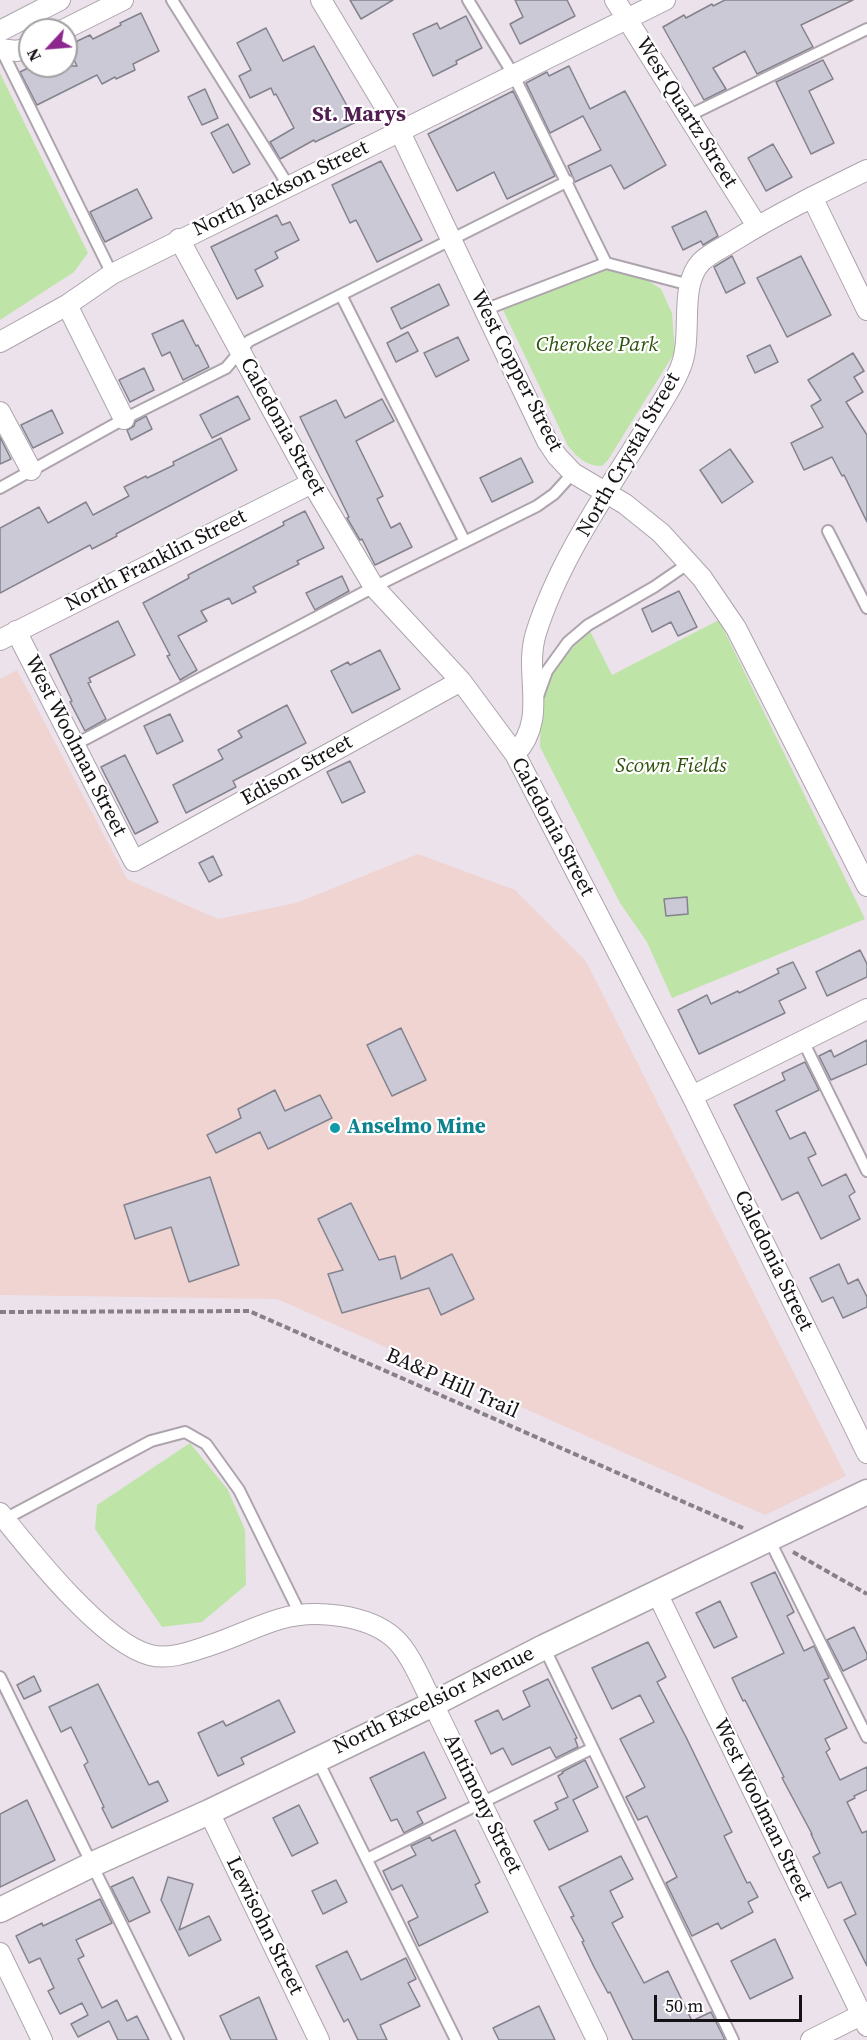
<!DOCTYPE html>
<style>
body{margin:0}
#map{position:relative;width:867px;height:2040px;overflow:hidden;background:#ece2eb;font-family:"Source Serif 4",serif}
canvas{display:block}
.north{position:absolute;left:18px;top:18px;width:60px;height:60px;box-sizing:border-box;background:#fff;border:2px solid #a1a0a1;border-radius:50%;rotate:244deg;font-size:16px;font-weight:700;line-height:24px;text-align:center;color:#151215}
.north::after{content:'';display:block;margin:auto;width:21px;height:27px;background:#8c278d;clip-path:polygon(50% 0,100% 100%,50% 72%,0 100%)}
.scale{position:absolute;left:654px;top:1995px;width:148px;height:27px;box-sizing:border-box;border:3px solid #151215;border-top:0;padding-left:8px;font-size:18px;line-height:21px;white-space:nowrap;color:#151215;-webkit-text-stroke:4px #fff;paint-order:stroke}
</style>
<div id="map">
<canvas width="867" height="2040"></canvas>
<div class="north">N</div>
<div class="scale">50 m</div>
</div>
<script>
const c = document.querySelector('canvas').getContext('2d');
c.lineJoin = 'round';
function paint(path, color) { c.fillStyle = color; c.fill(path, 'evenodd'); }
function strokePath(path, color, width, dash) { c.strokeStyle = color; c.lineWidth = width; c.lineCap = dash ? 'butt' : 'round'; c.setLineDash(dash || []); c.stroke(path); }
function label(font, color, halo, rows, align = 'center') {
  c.font = font + ' "Source Serif 4",serif'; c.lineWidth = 4.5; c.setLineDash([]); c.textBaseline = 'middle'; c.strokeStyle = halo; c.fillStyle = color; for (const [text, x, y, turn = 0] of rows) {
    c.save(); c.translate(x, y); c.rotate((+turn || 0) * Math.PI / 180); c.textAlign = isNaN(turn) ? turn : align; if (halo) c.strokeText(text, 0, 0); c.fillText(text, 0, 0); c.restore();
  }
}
const industrial = new Path2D(`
 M17 670 127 879 218 919 296 903 418 854 515 890 586 961 846 1476 765 1515 277 1299 0 1295V679Z`);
const green = new Path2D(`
 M0 73 88 253 74 272 0 320Z
 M606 268 641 276 661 289 672 313 675 352 608 460 602 466C586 466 578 458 568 446L502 308Z
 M719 620 865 919 672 998 647 942 620 903 540 747 541 708 555 665 590 631 612 675Z
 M190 1443 228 1490 245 1530 246 1585 202 1622 162 1627 95 1529 97 1505Z`);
const building = new Path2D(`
 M350 0H393L361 19Z
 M515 0H567L575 16 520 44 510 24 523 17Z
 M725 0H853L801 25 813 47 757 74 745 51 713 68 726 89 704 100 663 27 684 15 686 18 712 4 713 6Z
 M141 13 159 51 133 64 135 70 116 79 115 77 102 84 97 75 37 105 20 72 32 66H77L67 46 90 35 93 39 121 25 120 23Z
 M466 16 482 48 456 61 457 64 433 76 413 34 437 23 440 29Z
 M266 28 283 61 314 46 356 122 315 142 314 140 280 159 270 142 294 128 276 94 274 95 271 88 250 98 239 76 251 70 237 43Z
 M823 60 833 79 809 91 834 143 811 154 776 82Z
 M569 66 590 109 625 91 666 165 624 189 611 165 575 182 568 166 601 150 583 116 550 133 526 83 547 72 549 76Z
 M205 89 218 118 202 125 188 97Z
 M513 91 555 176 507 199 494 172 457 191 428 134Z
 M228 124 250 164 233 173 211 133Z
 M773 144 792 177 766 191 748 158Z
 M381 161 422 240 377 262 356 220 350 223 332 185Z
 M137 189 152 218 105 242 90 212Z
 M706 211 718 236 703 245 701 241 683 250 672 227Z
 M277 215 282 225 290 222 299 240 275 252 278 258 255 270 263 286 237 299 211 247Z
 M732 256 745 283 726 293 714 267Z
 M801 256 831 315 787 337 757 278Z
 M439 284 449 305 401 329 391 308Z
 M183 320 196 346 198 345 209 367 183 380 170 352 162 356 152 334Z
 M408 332 418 351 396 362 387 343Z
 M458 337 469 360 436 377 424 353Z
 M770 345 778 362 755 373 747 356Z
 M853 353 864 371 854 377 863 392 846 402 867 435V522L844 475 842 476 832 457 804 470 791 443 823 427 811 406 821 400 808 380Z
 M144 368 154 390 130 402 119 380Z
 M238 396 250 419 212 438 200 415Z
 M382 399 394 421 356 441 383 496 377 499 391 528 400 523 412 547 375 565 362 539 360 540 347 518 349 517 300 417 336 400 345 418Z
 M52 410 63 433 33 448 21 425Z
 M146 416 152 429 131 440 127 430 134 426 135 422Z
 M0 437 11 459 0 464Z
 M221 438 237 470 116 534 117 536 92 549 90 545 0 593V528L39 507 48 523 86 502 93 515 129 496 124 487 146 476 147 478 174 465 173 462Z
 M730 449 753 482 722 503 700 470Z
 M521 458 533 482 492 502 480 478Z
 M305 511 324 548 297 561 299 564 253 587 256 592 232 604 229 598 201 611 207 621 178 636 197 670 180 680 167 656 170 655 143 603 189 578 188 575 284 525 283 522Z
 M342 576 349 591 315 610 306 593Z
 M679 591 697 627 678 636 671 622 652 632 642 609Z
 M118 621 135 655 89 678 91 682 88 683 106 719 85 731 70 702 72 701 50 655Z
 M380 650 400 689 352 713 331 671 348 662 350 665Z
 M287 705 306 743 233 781 236 787 186 813 173 785 223 759 218 750 242 737 238 731Z
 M170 714 183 741 157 754 144 726Z
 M125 755 158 822 135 834 101 767Z
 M350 761 365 792 342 803 327 772Z
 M213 856 222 875 209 882 199 863Z
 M687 897 688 914 666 916 664 899Z
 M860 950 867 964V977L827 996 816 972Z
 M793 962 806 988 779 1001 785 1013 699 1054 678 1010 707 995 711 1004 738 991 739 993 779 973 777 969Z
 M401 1028 426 1080 392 1096 367 1045Z
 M867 1040V1064L831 1080 819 1056 831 1050 834 1057Z
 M805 1062 819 1090 776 1111 790 1139 805 1132 816 1154 808 1158 822 1186 846 1174 855 1192 849 1196 860 1219 821 1239 798 1192 782 1200 734 1105 785 1080 782 1073Z
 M275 1090 285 1111 320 1095 332 1118 268 1149 260 1132 216 1153 207 1135 241 1118 238 1109Z
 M210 1177 239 1265 189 1282 171 1227 135 1239 124 1205Z
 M351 1203 379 1260 395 1256 401 1279 452 1254 474 1299 441 1315 429 1288 342 1313 328 1274 343 1270 318 1219Z
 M839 1264 848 1284 858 1279 867 1297V1307L843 1318 833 1297 822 1302 810 1278Z
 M775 1572 794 1612 787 1616 804 1651 814 1646 829 1678 824 1680 847 1728 825 1739 830 1749 826 1752 840 1780 867 1767V1790L854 1796 855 1798 847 1802 862 1833 867 1831V1966L844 1920 856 1914 841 1882 828 1888 813 1857 820 1853 811 1834H812L782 1778 784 1777 745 1700 743 1701 732 1678 784 1653 751 1583Z
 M720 1601 737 1637 714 1648 696 1613Z
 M854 1627 867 1654V1659L843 1671 827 1640Z
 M648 1642 666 1677 657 1682 686 1737 732 1832 724 1836 747 1883 750 1882 758 1897 748 1902 753 1912 721 1929 718 1923 692 1936 666 1883 677 1877 647 1816 638 1820 626 1797 645 1787 620 1739 654 1722 640 1695 612 1709 592 1668Z
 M34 1676 41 1691 24 1699 17 1685Z
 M548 1679 577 1738 575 1739 578 1747 556 1758 550 1747 512 1765 503 1748 491 1754 475 1721 498 1710 503 1720 530 1706 523 1691Z
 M98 1684 149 1785 158 1781 168 1801 112 1828 102 1808 104 1807 84 1765 88 1762 71 1727 61 1732 49 1707Z
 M279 1700 295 1732 241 1758 244 1764 218 1776 198 1733 223 1721 226 1726Z
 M424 1752 446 1798 417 1812 423 1823 404 1833 397 1819 391 1821 370 1778Z
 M585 1760 598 1787 573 1800 588 1831 549 1850 534 1821 558 1809 555 1803 568 1797 558 1776 563 1773 562 1772Z
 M27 1800 55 1860 0 1887V1814Z
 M299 1805 318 1843 292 1856 273 1818Z
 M455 1830 480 1882 475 1885 488 1912 419 1946 408 1922 418 1917 402 1885 392 1890 383 1871 416 1855 411 1846 430 1837 432 1841Z
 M621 1856 633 1879 610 1891 623 1917 612 1923 644 1983 668 1971 692 2021 711 2012 725 2040H633L610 1992 608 1993 594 1967 582 1942 584 1941 571 1917 574 1916 559 1887Z
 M133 1877 150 1912 129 1922 111 1887Z
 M168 1877 193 1884 179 1930 209 1916 221 1940 189 1956 161 1900Z
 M336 1880 347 1902 323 1914 312 1891Z
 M100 1899 112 1923 76 1940 84 1956 78 1959 102 2008 117 2000 127 2021 137 2016 149 2040H118L109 2021 78 2037 71 2024 88 2015 82 2003 60 2014 48 1991 54 1988 40 1958 29 1963 16 1936 42 1923 43 1926Z
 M775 1939 793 1978 750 1999 731 1961Z
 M347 1951 361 1980 406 1958 416 1979 408 1983 420 2006 380 2025 387 2040H358L348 2019 344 2022 316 1966Z
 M259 1997 277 2040H231L220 2016Z
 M539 2006 555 2040H499L493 2028Z`);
const path = new Path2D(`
 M0 1312 249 1311 743 1528
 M793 1552 867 1594`);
const service = new Path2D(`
 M172 0 288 185
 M468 0 513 74 606 263
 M0 47 112 274
 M688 116 867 29
 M341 295 465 542
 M484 310 606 263 690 285
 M0 488 124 419 226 368 249 341 568 181
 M828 531 867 608
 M538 696 547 671 568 642 588 625 654 587 689 563
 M74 745 374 587 537 506 554 494 573 473
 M803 1041 867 1171
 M5 1519 151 1441 185 1432 206 1444 239 1490 301 1616
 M769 1539 867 1737
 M544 1647 733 2040
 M0 1677 178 2040
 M317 1759 456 2040
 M367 1859 591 1749`);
const minor = new Path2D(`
 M321 0 399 130 547 441 557 456 573 473 625 504 661 533 702 578 736 628 867 886
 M615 0 757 226
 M63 30 123 0
 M0 31 60 0
 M0 49 17 51 30 47
 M812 197 867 310
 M179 239 312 483 374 587 461 681 515 754 692 1096 867 1453
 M67 305 124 419
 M0 342 67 305 112 274 665 0
 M0 412 31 470
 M16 631 134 861 461 681
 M0 640 312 483
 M515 754C549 718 523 675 536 633 559 560 605 495 645 430 656 411 670 392 679 371 695 338 677 288 701 262 710 253 724 247 735 240 777 214 822 192 867 170
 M692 1096 867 1009
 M0 1513C31 1552 103 1643 150 1655 169 1660 190 1652 208 1646 233 1638 256 1626 280 1619 313 1609 367 1614 394 1638 410 1652 423 1685 433 1704L597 2040
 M657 1593 867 2026
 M209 1812 319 2040
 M0 1953 42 2040
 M811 2040 867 2012`);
const tertiary = new Path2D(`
 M0 1910 93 1864 209 1812 433 1704 544 1647 867 1492`);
const markers = [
 [335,1128,6,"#0f9aa8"]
];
const streetNames = [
 ["West Quartz Street",686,113,58],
 ["North Jackson Street",281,189,-26],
 ["West Copper Street",516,371,63],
 ["Caledonia Street",282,427,61],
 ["North Crystal Street",629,455,-60],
 ["North Franklin Street",156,561,-27],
 ["West Woolman Street",75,746,63],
 ["Edison Street",297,771,-29],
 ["Caledonia Street",552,827,62],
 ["Caledonia Street",773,1261,64],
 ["BA&P Hill Trail",452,1384,24],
 ["North Excelsior Avenue",434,1701,-26],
 ["Antimony Street",482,1804,64],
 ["West Woolman Street",762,1810,64],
 ["Lewisohn Street",264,1926,64]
];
const parkNames = [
 ["Cherokee Park",597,346],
 ["Scown Fields",671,767]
];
const cultureNames = [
 ["Anselmo Mine",347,1128]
];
const neighbourhoodNames = [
 ["St. Marys",359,115]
];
paint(industrial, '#efd4d2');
paint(green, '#bfe4a8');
paint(building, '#cac9d5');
strokePath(building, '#83828d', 1.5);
strokePath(service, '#ada4ad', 14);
strokePath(minor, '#ada4ad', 22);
strokePath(tertiary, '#ada4ad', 27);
strokePath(path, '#878086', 4, [6, 3]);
strokePath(service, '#fff', 10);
strokePath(minor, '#fff', 20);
strokePath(tertiary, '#fff', 24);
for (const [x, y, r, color] of markers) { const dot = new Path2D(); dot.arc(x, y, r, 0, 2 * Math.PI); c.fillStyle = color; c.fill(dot); strokePath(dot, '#fff', 2); }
label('21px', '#151215', '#fff', streetNames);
label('italic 21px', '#2e520b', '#fff', parkNames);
label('bold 21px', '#0d838f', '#fff', cultureNames, 'left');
label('bold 22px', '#512051', '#fff', neighbourhoodNames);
</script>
